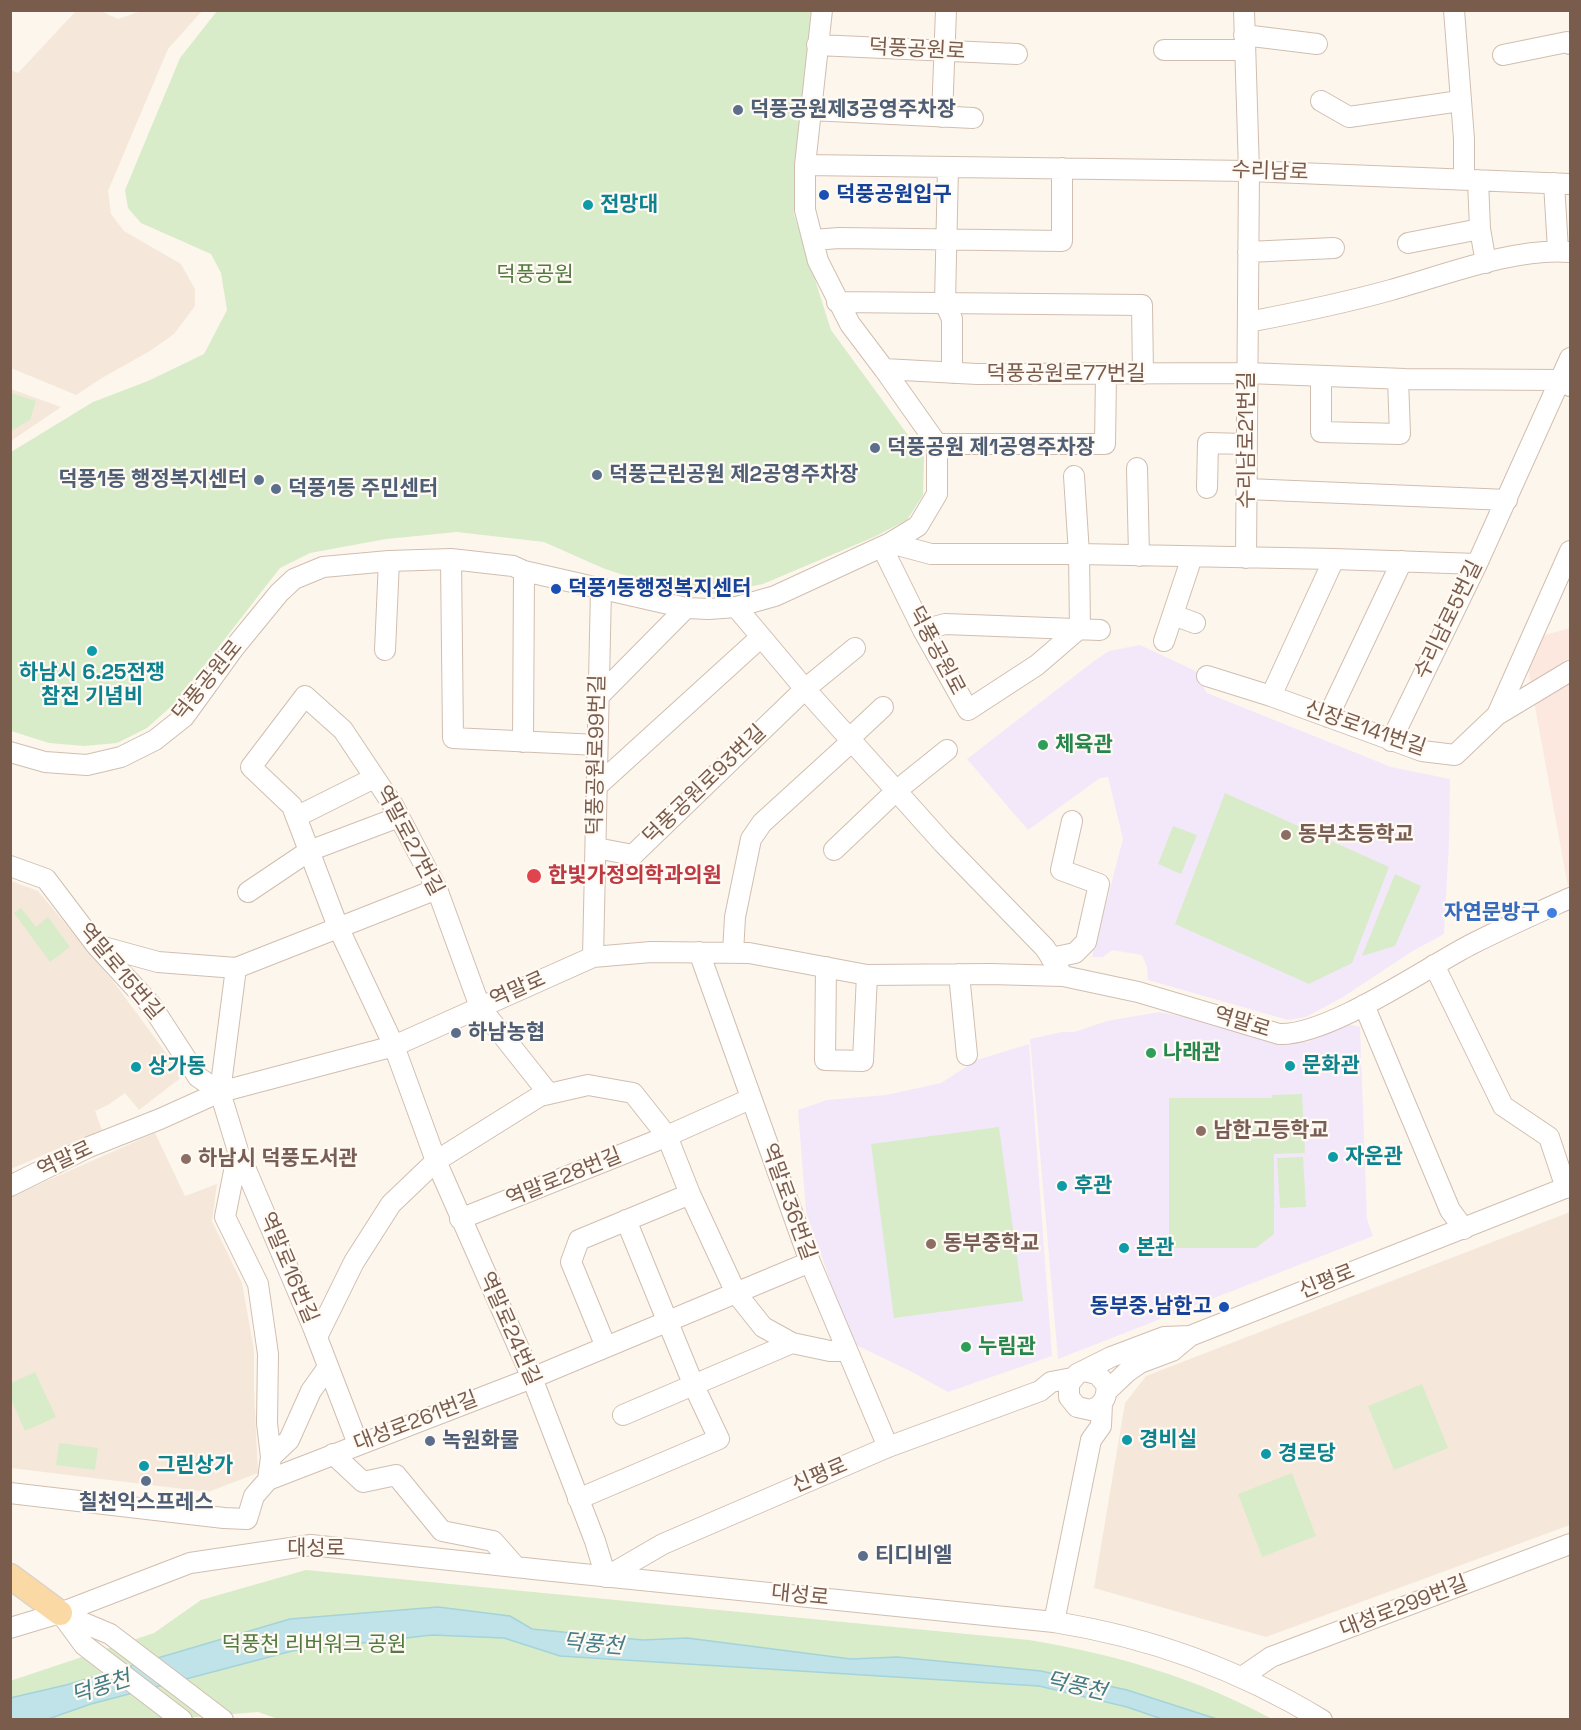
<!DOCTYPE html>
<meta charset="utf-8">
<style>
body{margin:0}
#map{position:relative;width:1581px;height:1730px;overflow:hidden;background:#fdf6ec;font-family:"Space Grotesk",sans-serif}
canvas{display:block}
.frame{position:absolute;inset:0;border:12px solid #7a5c4d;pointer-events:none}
</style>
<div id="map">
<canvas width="1581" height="1730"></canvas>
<div class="frame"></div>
</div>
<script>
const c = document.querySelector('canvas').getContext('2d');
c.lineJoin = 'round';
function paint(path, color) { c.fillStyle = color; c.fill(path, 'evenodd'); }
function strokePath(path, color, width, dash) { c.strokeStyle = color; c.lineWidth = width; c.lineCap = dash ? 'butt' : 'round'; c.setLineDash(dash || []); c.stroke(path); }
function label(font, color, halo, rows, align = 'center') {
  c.font = font + ' "Space Grotesk","Noto Sans KR",sans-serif'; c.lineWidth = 4.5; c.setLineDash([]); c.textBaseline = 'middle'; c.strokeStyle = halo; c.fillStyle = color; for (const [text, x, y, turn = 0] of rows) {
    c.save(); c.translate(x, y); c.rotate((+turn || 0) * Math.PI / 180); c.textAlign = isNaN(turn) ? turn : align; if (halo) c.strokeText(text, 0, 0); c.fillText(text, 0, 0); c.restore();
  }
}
const residential = new Path2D(`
 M76 11H101L118 19 141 11H202L168 49 108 191 111 214 124 231 181 264 195 289V306L174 334 150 351 102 378 76 395 11 368 10 70 18 73Z
 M11 389 61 407 11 441Z
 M11 881 38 891 113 981 183 1076 139 1110 125 1093 108 1105 95 1111 102 1130 11 1169Z
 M155 1133 185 1196 217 1184 212 1221 242 1283 254 1350V1390L258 1473 208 1492 11 1468 10 1197Z
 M1570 1212V1525L1266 1637 1094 1588 1125 1403 1146 1376Z`);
const commercial = new Path2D(`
 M1570 628V898L1523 641Z`);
const education = new Path2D(`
 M1140 645 1204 675 1200 682 1207 693 1391 767 1450 779 1449 843 1444 934 1411 952 1343 997 1306 1017 1288 1020 1148 980 1147 967 1142 955 1112 950 1103 957H1092L1123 839 1108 777 1100 778 1028 830 967 759 1094 661 1109 651Z
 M1159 1012 1213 1022 1267 1042H1308L1348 1024 1360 1027 1367 1219 1373 1236 1058 1359 1030 1039 1062 1032H1074L1107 1021Z
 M1029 1044 1052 1356 948 1392 912 1372 852 1343 806 1212 798 1110 827 1100 886 1095 941 1083 977 1060Z`);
const green = new Path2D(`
 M217 11H811L794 214 831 330 924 457 923 495 907 520 874 537 763 584 712 594H684L605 569 544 542 457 532 386 539 310 553 280 568 175 703 147 728 117 743 84 746 49 743 11 731V452L93 402 148 381 204 354 227 310 221 273 211 254 141 223 128 208 125 190 180 58Z
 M11 393 36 401 30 420 11 431Z
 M1225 793 1389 867 1352 963 1309 984 1175 924Z
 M1173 826 1197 835 1181 874 1158 864Z
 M1395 874 1421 886 1395 946 1362 956Z
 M21 908 36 927 48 917 70 947 50 962 14 913Z
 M1302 1094 1305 1153 1274 1154V1234L1256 1248H1169V1098H1272V1095Z
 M999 1127 1023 1301 894 1318 871 1144Z
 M1303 1157 1306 1207 1280 1208 1277 1158Z
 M35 1372 56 1417 25 1431 11 1399V1383Z
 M1422 1384 1448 1448 1394 1470 1368 1406Z
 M59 1443 98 1448 95 1470 56 1465Z
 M1292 1473 1316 1536 1262 1557 1238 1494Z
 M306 1570 1029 1640C1114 1654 1197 1678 1272 1719L281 1720 258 1712 159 1720H11L10 1681 154 1633 201 1600Z`);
const water = new Path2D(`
 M438 1607 510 1616 532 1629 643 1640 687 1638 851 1659 897 1657 1041 1671 1127 1690 1217 1719H1162L1127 1707 1039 1686 560 1656 504 1638 432 1635 292 1651 91 1704 48 1719H11L10 1698 66 1685 290 1619Z`);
const minor = new Path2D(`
 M1244 10 1249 171 1246 558
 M1454 10 1464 139V179
 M1244 35 1317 44
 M817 45 1017 54
 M1164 50H1244
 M1503 55 1567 42 1570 44
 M1321 101 1349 117 1460 101
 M811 110 973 118
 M942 117 946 10
 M805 165 1249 171 1570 184
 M948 167 945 303 952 319V373
 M1478 180 1480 229 1486 263
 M1554 183 1558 250
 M813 240 839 238 1062 241V168
 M1408 243 1480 229
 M1248 252 1334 248
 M837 302 1142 305 1143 374
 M1248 322C1296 313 1344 303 1391 290 1445 275 1516 247 1570 252
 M884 369 977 374 1247 373 1405 379 1561 380 1570 386
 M1321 376V432L1400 434 1398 379
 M937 444H1105L1106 374
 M1137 468 1139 556
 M1074 476 1079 554 1080 628
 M1207 488 1208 443 1246 444
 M1247 489 1507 500
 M890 543 931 554H1079L1334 559 1477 564
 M882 547 923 630 968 710 1037 665 1080 628
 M451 559 453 738 597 745
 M736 607 805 689 943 843 1045 948 1063 976
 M1173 615 1195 623
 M923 630 945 624 1100 630
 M1164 641 1192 557
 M385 650 389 561
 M1207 676 1271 696 1422 751 1455 755 1497 715 1570 671
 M1271 696 1334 559
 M598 697 686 608
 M1497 715 1570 551
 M1328 717 1402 561
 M1391 741 1477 564 1570 358
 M523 742 524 571
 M10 752 45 762 87 765 121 757 155 740 184 717 234 648 279 593 294 579 323 567 389 561 451 559 513 566 524 571 686 608 709 609 736 607 775 596 890 543 918 526 937 494V444L884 369 850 324 818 261 805 210V165L822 10
 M597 786 761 637
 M296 817 374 778
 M596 848 633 855 805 689 855 648
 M834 850 896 791 947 750
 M10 866 46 879 96 945 151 1005 198 1077 220 1092
 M248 892 309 851 399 817
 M96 945 158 962 236 968 437 889
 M699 952 810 1262 888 1447
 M733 953 735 917 751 839 762 823 852 741V736L883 707
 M593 957 601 589
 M1051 958 1075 953 1086 942 1099 884 1061 870 1072 821
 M1434 965 1503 1106 1549 1137 1566 1188
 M826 967 825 1060 863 1061 867 975
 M236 968 220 1092 238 1151 313 1327 358 1444
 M959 974 967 1055
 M1364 1005 1450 1210 1464 1229
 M549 1094 480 1007 437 889 393 805 343 730 305 696 251 767 292 806 338 927 394 1046 436 1161 532 1378 595 1541 606 1577
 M238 1151 225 1217 258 1284 268 1354 267 1423 271 1457 268 1480
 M10 1186 89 1147 160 1119 220 1092 394 1046 593 957 651 952 749 953 867 975 990 974 1063 976 1138 992 1279 1034C1328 1036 1424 969 1470 945 1503 928 1537 913 1570 898
 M460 1219 658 1140 750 1099
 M317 1337 354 1262 391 1204 436 1161 540 1096 588 1085 633 1093 667 1136 690 1194 736 1293 763 1327 792 1343 830 1351H847
 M606 1347 571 1262 579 1240 690 1194
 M1084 1371 1097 1374 1106 1384C1108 1397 1103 1405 1091 1410L1077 1407 1069 1397V1384L1077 1374 1111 1357 1164 1337 1190 1336
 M1107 1391 1127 1372 1140 1363 1172 1351 1190 1336 1570 1186
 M623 1415 792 1343
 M333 1454 363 1482 396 1475 442 1531 493 1541 516 1567
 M271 1457 289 1440 311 1391 328 1367
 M10 1493 224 1518 247 1519
 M578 1499 719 1439 694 1386 626 1220
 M247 1519 254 1496 268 1480 532 1378 810 1262
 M606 1577 663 1544 888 1447 1040 1391 1051 1382 1072 1378
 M60 1613 110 1634 223 1720
 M62 1615 84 1645 182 1720
 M1054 1622 1091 1440 1101 1426 1102 1403
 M10 1628 60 1613 190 1563 311 1545 543 1570 1054 1622C1149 1637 1240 1670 1322 1720
 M1242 1677 1271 1657 1570 1544`);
const major = new Path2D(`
 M10 1576 60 1613`);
const markers = [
 [738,110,6,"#5c6f8a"],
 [824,195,6,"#1a4fb4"],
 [588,205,6,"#0f9aa8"],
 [875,448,6,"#5c6f8a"],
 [597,475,6,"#5c6f8a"],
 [259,480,6,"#5c6f8a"],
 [276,489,6,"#5c6f8a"],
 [556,589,6,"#1a4fb4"],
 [92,651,6,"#0f9aa8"],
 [1043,745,6,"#2e9e5b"],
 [1286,835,6,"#8d6e63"],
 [534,876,8,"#e0444e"],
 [1552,913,6,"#3f7fe0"],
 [456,1033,6,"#5c6f8a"],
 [1151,1053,6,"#2e9e5b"],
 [1290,1066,6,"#0f9aa8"],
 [136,1067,6,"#0f9aa8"],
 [1201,1131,6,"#8d6e63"],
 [1333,1157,6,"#0f9aa8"],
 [186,1159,6,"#8d6e63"],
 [1062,1186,6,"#0f9aa8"],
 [931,1244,6,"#8d6e63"],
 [1124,1248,6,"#0f9aa8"],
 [1224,1307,6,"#1a4fb4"],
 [966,1347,6,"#2e9e5b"],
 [1127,1440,6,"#0f9aa8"],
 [430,1441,6,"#5c6f8a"],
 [1266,1454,6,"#0f9aa8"],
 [144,1466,6,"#0f9aa8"],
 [146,1481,6,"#5c6f8a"],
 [863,1556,6,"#5c6f8a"]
];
const streetNames = [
 ["덕풍공원로",917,50,3],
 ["수리남로",1270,172,2],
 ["덕풍공원로77번길",1066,374],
 ["수리남로21번길",1247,440,-90],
 ["수리남로5번길",1449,620,-64],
 ["덕풍공원로",936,651,62],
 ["덕풍공원로",208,681,-51],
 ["신장로141번길",1365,729,19],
 ["덕풍공원로99번길",597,755,-89],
 ["덕풍공원로93번길",705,785,-44],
 ["역말로27번길",409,841,62],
 ["역말로15번길",120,972,50],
 ["역말로",518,990,-24],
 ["역말로",1242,1023,17],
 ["역말로",65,1160,-25],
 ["역말로28번길",564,1178,-22],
 ["역말로36번길",788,1202,70],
 ["역말로16번길",288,1268,67],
 ["신평로",1327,1282,-22],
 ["역말로24번길",509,1329,66],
 ["대성로261번길",416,1422,-21],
 ["신평로",820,1476,-23],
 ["대성로",316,1549],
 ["대성로",800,1596,6],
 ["대성로299번길",1404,1607,-21]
];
const serviceNames = [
 ["덕풍공원제3공영주차장",750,110],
 ["덕풍공원 제1공영주차장",887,448],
 ["덕풍근린공원 제2공영주차장",609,475],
 ["덕풍1동 행정복지센터",247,480,"right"],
 ["덕풍1동 주민센터",288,489],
 ["하남농협",468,1033],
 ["녹원화물",442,1441],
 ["칠천익스프레스",146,1503,"center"],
 ["티디비엘",875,1556]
];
const transitNames = [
 ["덕풍공원입구",836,195],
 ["덕풍1동행정복지센터",568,589],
 ["동부중.남한고",1212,1307,"right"]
];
const cultureNames = [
 ["전망대",600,205],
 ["하남시 6.25전쟁",92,673,"center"],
 ["참전 기념비",92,697,"center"],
 ["문화관",1302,1066],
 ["상가동",148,1067],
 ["자운관",1345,1157],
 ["후관",1074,1186],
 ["본관",1136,1248],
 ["경비실",1139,1440],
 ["경로당",1278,1454],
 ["그린상가",156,1466]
];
const parkNames = [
 ["덕풍공원",535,275],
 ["덕풍천 리버워크 공원",314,1645]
];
const leisureNames = [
 ["체육관",1055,745],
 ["나래관",1163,1053],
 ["누림관",978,1347]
];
const educationNames = [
 ["동부초등학교",1298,835],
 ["남한고등학교",1213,1131],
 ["하남시 덕풍도서관",198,1159],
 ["동부중학교",943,1244]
];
const healthNames = [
 ["한빛가정의학과의원",548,876]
];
const shopNames = [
 ["자연문방구",1540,913]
];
const waterNames = [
 ["덕풍천",593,1645,5],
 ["덕풍천",1076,1687,13],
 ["덕풍천",101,1688,-18]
];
paint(residential, '#f5e8da');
paint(commercial, '#fde8e0');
paint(education, '#f3e8fa');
paint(green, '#d8ecc9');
paint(water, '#bfe3e8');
strokePath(water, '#a5d3da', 1.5);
strokePath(minor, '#d1beb0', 22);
strokePath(major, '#dad1cd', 27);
strokePath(minor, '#fff', 20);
strokePath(major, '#fbd9a5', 24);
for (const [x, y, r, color] of markers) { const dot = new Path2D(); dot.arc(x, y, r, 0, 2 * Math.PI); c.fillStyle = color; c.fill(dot); strokePath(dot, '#fffaf3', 2); }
label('21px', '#7a5c4d', '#fffaf3', streetNames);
label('bold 21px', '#4e5e75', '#fffaf3', serviceNames, 'left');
label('bold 21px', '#164399', '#fffaf3', transitNames, 'left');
label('bold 21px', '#0d838f', '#fffaf3', cultureNames, 'left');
label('21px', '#537a41', '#fffaf3', parkNames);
label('bold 21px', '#27864d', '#fffaf3', leisureNames, 'left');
label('bold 21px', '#785e54', '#fffaf3', educationNames, 'left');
label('bold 21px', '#be3a42', '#fffaf3', healthNames, 'left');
label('bold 21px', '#366cbe', '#fffaf3', shopNames, 'right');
label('italic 22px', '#437c86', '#fffaf3', waterNames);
</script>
